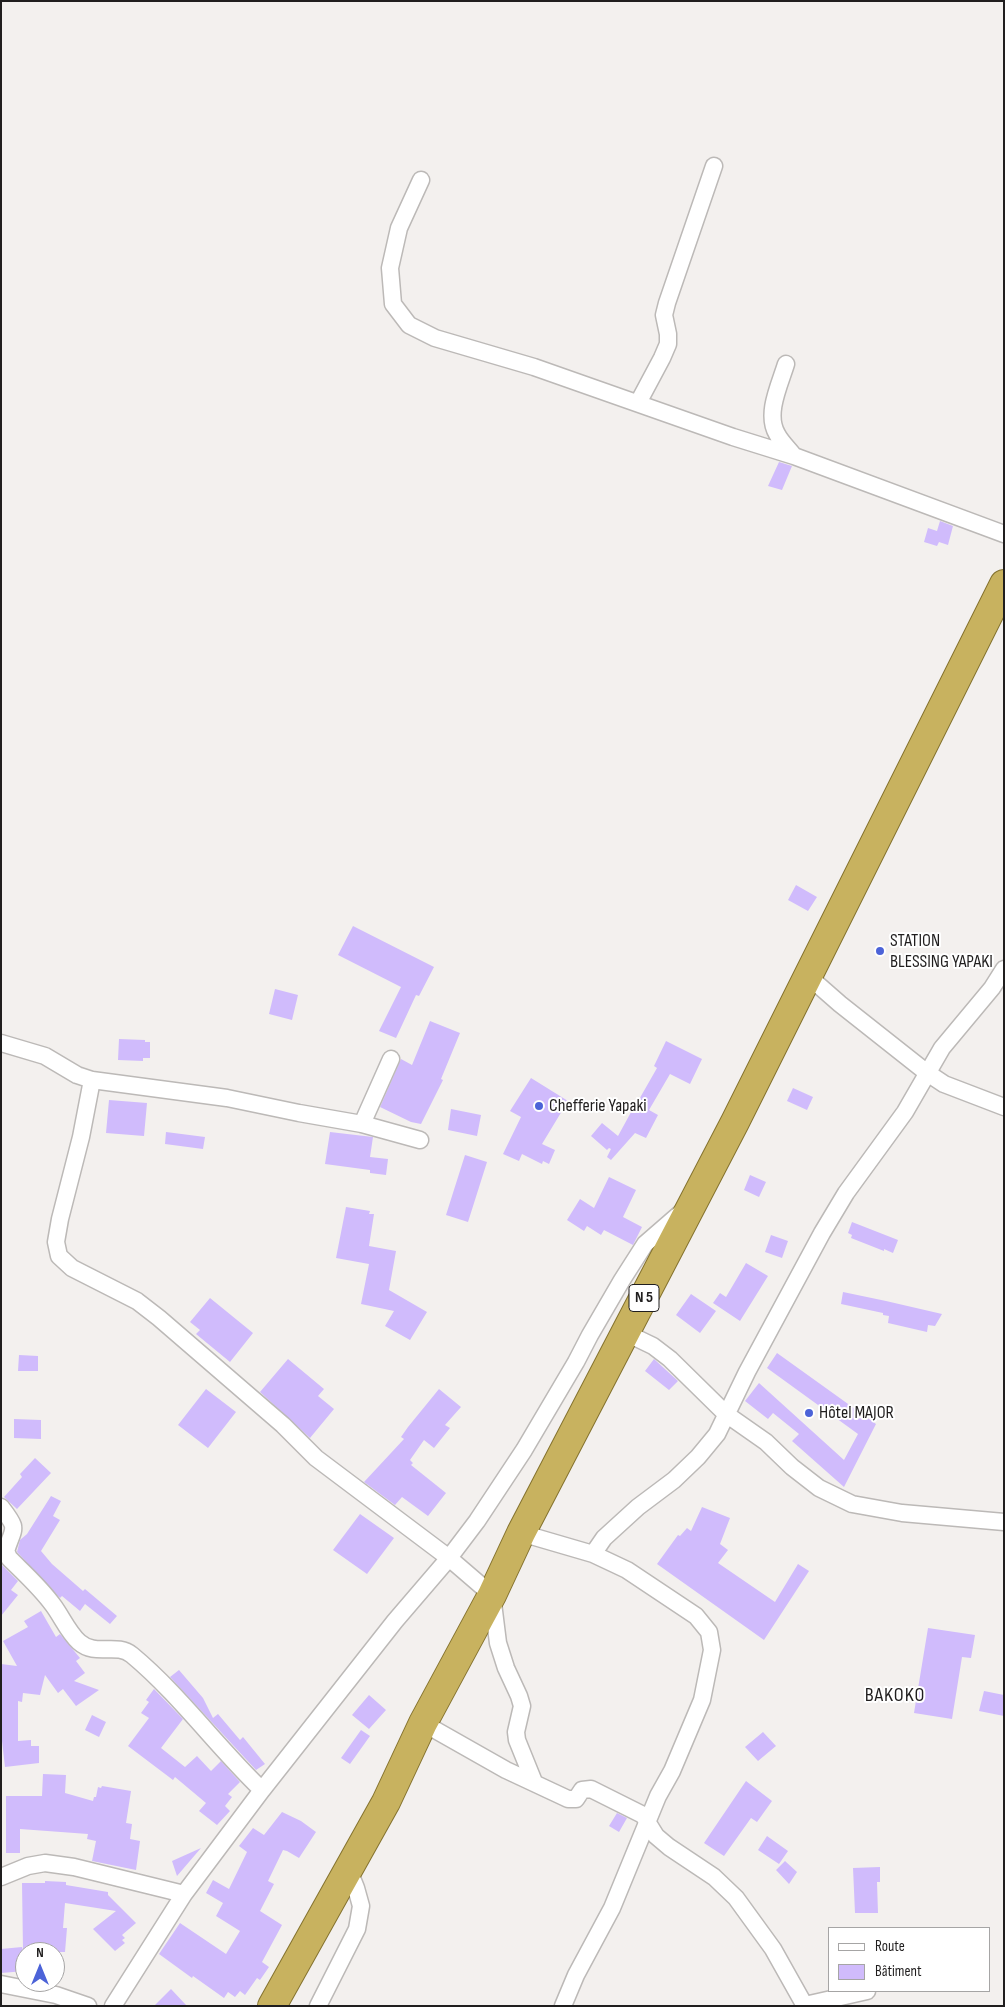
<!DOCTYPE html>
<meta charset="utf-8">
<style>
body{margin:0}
#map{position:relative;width:1005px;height:2007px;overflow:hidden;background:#f3f0ee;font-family:"Sofia Sans Condensed",sans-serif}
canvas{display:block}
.frame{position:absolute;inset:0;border:2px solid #201e1e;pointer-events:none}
.legend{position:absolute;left:828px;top:1927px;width:162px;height:65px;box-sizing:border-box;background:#fff;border:1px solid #a6a5a5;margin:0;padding:6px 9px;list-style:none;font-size:15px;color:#201e1e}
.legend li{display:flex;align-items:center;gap:10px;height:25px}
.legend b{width:25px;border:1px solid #a6a5a5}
.north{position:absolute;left:15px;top:1942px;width:50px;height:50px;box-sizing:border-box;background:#fff;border:1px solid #a6a5a5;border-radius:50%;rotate:0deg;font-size:14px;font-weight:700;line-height:20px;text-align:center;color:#201e1e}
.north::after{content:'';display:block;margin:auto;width:18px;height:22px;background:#4c63d8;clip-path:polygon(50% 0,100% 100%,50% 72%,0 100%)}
</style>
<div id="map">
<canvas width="1005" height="2007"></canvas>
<div class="frame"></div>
<ul class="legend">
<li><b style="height:6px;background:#fff"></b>Route</li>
<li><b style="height:14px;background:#d0bbfc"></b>Bâtiment</li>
</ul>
<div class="north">N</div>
</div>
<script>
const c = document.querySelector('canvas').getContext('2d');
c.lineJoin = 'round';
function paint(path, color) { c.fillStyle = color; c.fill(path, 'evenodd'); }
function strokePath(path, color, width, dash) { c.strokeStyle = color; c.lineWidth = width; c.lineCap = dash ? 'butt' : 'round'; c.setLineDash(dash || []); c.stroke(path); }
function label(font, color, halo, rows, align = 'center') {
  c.font = font + ' "Sofia Sans Condensed",sans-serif'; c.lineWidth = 4; c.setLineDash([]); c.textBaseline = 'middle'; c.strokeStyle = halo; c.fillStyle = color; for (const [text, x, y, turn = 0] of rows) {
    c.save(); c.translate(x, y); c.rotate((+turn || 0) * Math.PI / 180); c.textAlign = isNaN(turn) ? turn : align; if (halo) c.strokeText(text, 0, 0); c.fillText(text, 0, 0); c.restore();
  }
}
const building = new Path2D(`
 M779 462 792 466 782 490 768 486Z
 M940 521 953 526 948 545 939 542 937 546 924 542 928 528 937 531Z
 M796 885 817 897 808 911 788 900Z
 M353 926 434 967 419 996 416 995 396 1038 379 1031 401 987 338 955Z
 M275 989 298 995 292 1020 269 1014Z
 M430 1021 460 1033 441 1079 443 1080 421 1124 411 1122 380 1107 401 1059 412 1065Z
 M119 1039 145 1040V1042H150V1058H143V1061L118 1060Z
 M666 1041 702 1059 690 1084 670 1074 649 1110 658 1115 646 1138 635 1133 611 1160 607 1157 611 1149 609 1148 607 1150 591 1136 602 1123 618 1136 636 1103H637L657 1068 654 1066Z
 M531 1078 568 1101 542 1144 555 1150 549 1164 543 1161 542 1164 522 1154 519 1161 503 1154 521 1117 510 1111Z
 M793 1088 813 1097 807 1110 787 1101Z
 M109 1100 147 1103 144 1136 106 1133Z
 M451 1109 481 1115 477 1136 448 1130Z
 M166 1132 205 1137 203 1149 165 1144Z
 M330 1132 373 1137 370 1157 388 1159 386 1175 370 1173V1170L325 1164Z
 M465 1155 487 1162 468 1222 446 1215Z
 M750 1175 766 1182 759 1197 744 1190Z
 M609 1177 636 1190 623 1217 642 1227 633 1245 604 1230 601 1235 587 1226 584 1231 567 1220 580 1199 594 1208Z
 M346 1207 370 1211 369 1214H374L369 1246 396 1251 389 1290 427 1312 410 1340 385 1326 394 1311 361 1304 369 1264 336 1258Z
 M852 1222 898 1240 893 1253 884 1249V1251L851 1238 852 1235 848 1233Z
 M771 1235 788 1241 782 1258 765 1252Z
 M746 1263 768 1276 740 1321 713 1303 720 1293 726 1297Z
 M843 1292 886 1301 942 1314 935 1326 928 1325 927 1332 888 1323 889 1316 883 1315V1313L841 1304Z
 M691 1294 716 1311 700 1333 676 1315Z
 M210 1298 253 1333 230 1362 196 1334 200 1330 190 1322Z
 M777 1353 876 1424 844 1487 792 1441 799 1434 773 1413 768 1419 745 1401 759 1383 844 1460 858 1434 767 1368Z
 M19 1355 38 1356V1371H18Z
 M288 1359 324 1389 318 1396 334 1409 310 1438 260 1392Z
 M654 1359 678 1381 669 1390 645 1371Z
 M206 1389 236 1412 208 1448 178 1425Z
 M439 1389 461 1407 445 1425 450 1428 434 1448 424 1440 410 1460 413 1463 411 1465 446 1493 428 1516 402 1497 395 1505 364 1482 404 1439 401 1437 408 1427Z
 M14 1419 41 1420V1439L14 1438Z
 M35 1458 51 1473 17 1509 4 1497 22 1477 20 1474Z
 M51 1496 61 1501 53 1516 60 1520 41 1551 52 1564 83 1591 85 1589 117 1616 110 1624 85 1604 80 1611 62 1596 60 1598 17 1552 20 1540 27 1534Z
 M702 1507 730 1518 720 1544 728 1550 718 1563 775 1602 798 1564 809 1571 764 1640 657 1564 678 1535 680 1536 687 1528 691 1531Z
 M360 1514 394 1538 367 1574 333 1550Z
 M1 1564 18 1581 11 1590 18 1595 1 1616Z
 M41 1611 56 1637 60 1634 80 1658 76 1661 85 1673 74 1681 99 1690 76 1706 63 1689 58 1693 45 1675 40 1695 23 1693 22 1702 18 1701V1741L31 1740V1746H39V1763L5 1767 1 1732V1664L17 1666 3 1641 28 1627 24 1621Z
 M928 1628 975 1635 971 1658 962 1657 952 1719 914 1713Z
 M179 1670 203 1698 213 1718 218 1714 240 1740 243 1737 265 1764 256 1770 170 1677Z
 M154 1689 183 1719 161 1748 185 1767 197 1756 211 1771 221 1761 240 1782 228 1794 232 1797 225 1806 230 1811 217 1825 199 1811 206 1803 175 1777 173 1780 128 1746 149 1718 141 1713 149 1702 146 1700Z
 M984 1691 1004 1695V1716L979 1711Z
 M369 1695 386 1710 369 1729 352 1715Z
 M92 1715 106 1722 99 1737 85 1730Z
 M361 1730 370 1736 350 1764 341 1758Z
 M763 1732 776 1746 758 1761 745 1747Z
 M43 1774 66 1775 65 1793 93 1801 94 1797H96L98 1787 101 1788 102 1786 131 1791 126 1823 132 1824 130 1839 140 1841 136 1870 92 1861 96 1841 87 1839 88 1834 20 1829V1853H6V1796H42Z
 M746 1781 772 1801 757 1822 751 1818 724 1856 704 1843Z
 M282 1812 301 1821 316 1832 299 1858 287 1851 283 1850 268 1881 274 1884 260 1911 282 1925 262 1962 269 1967 260 1980 257 1978 245 1995 240 1991 235 1997 228 1992 224 1998 193 1976 192 1978 159 1954 180 1923 226 1954 240 1931 216 1916 223 1903 206 1893 213 1880 229 1889 247 1852 239 1846 253 1828 264 1835Z
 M617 1813 627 1818 619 1832 609 1826Z
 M767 1836 788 1851 779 1864 758 1850Z
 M201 1848 177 1876 172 1861Z
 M785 1861 797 1872 789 1884 776 1870Z
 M880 1867V1882H877L878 1913H855L853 1868Z
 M45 1881 66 1882V1885L108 1892V1895L136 1923 122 1935 125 1938 122 1940 125 1943 115 1951 93 1929 116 1911 65 1903 63 1928H67L65 1952H23L25 1971 1 1973V1949L22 1947 23 1950 22 1883H45Z
 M171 1989 187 2006H154Z`);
const minor = new Path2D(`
 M421 180 399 228 390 268 393 304 409 325 435 338 534 367 733 437 794 456 1004 534
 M786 364C780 384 765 414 777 434 781 442 789 449 794 456
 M638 403 662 358 668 344V334L664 315 667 303 714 166
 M808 976 840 1004 926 1072 944 1084 1004 1107
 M1 1043 45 1056 77 1075 92 1080 227 1098 299 1113 362 1124 420 1140
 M92 1080 81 1137 60 1219 56 1242 59 1256 72 1268 137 1301 159 1318 283 1425 316 1458 449 1558 492 1595 498 1643 506 1668 519 1696 522 1706 516 1732 517 1740 534 1782
 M362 1124 391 1059
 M626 1333 653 1346 670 1359 726 1414 766 1442 792 1467 819 1488 852 1504 902 1513 1004 1522
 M1 1507C19 1530 14 1526 6 1551L9 1558C24 1573 40 1587 53 1605 62 1617 68 1632 79 1642 96 1657 116 1642 132 1655 180 1695 217 1747 262 1790
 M521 1533 593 1554 627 1570 696 1616 709 1632 712 1650 702 1700 672 1771 658 1796 612 1908 576 1975 563 2006
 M593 1554 604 1538 638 1507 674 1480 698 1457 717 1434 747 1372 822 1233 846 1193 905 1112 942 1048 992 988 1004 969
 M423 1723 506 1770 568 1799H576L582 1790 591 1789 643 1815 656 1836 669 1847 714 1877 736 1898 773 1949 805 2006
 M1 1877 28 1866 45 1863 74 1867 184 1894
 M1 1984 56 1995 88 2006
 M805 2005 867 1991
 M113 2006 184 1894 262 1790 395 1621 449 1558 477 1521 524 1450 576 1362 590 1335 622 1280 645 1244 683 1211
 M318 2006 357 1929 361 1906 356 1888 348 1868`);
const trunk = new Path2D(`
 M272 2006 386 1802 423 1723 492 1595 521 1533 735 1122 1004 584`);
const markers = [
 [880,951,5,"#4c63d8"],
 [539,1106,5,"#4c63d8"],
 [809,1413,5,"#4c63d8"]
];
const shields = [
 [644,1298,30]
];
const shieldNames = [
 ["N 5",644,1298]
];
const poiNames = [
 ["STATION",890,941],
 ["BLESSING YAPAKI",890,962],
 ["Chefferie Yapaki",549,1106],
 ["Hôtel MAJOR",819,1413]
];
const quarterNames = [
 ["BAKOKO",895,1696]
];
paint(building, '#d0bbfc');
strokePath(minor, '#bcb9b7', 19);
strokePath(trunk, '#84722e', 30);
strokePath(minor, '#fff', 16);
strokePath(trunk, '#c8b25f', 28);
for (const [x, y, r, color] of markers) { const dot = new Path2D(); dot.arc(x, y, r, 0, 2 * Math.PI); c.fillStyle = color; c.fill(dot); strokePath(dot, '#fff', 2); }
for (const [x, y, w] of shields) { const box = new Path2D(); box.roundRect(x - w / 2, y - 13.5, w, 27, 4); c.fillStyle = '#fff'; c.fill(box); strokePath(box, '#201e1e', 1); }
label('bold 16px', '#201e1e', null, shieldNames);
label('18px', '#201e1e', '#fff', poiNames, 'left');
c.letterSpacing = '1px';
label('20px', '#201e1e', '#fff', quarterNames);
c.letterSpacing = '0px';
</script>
